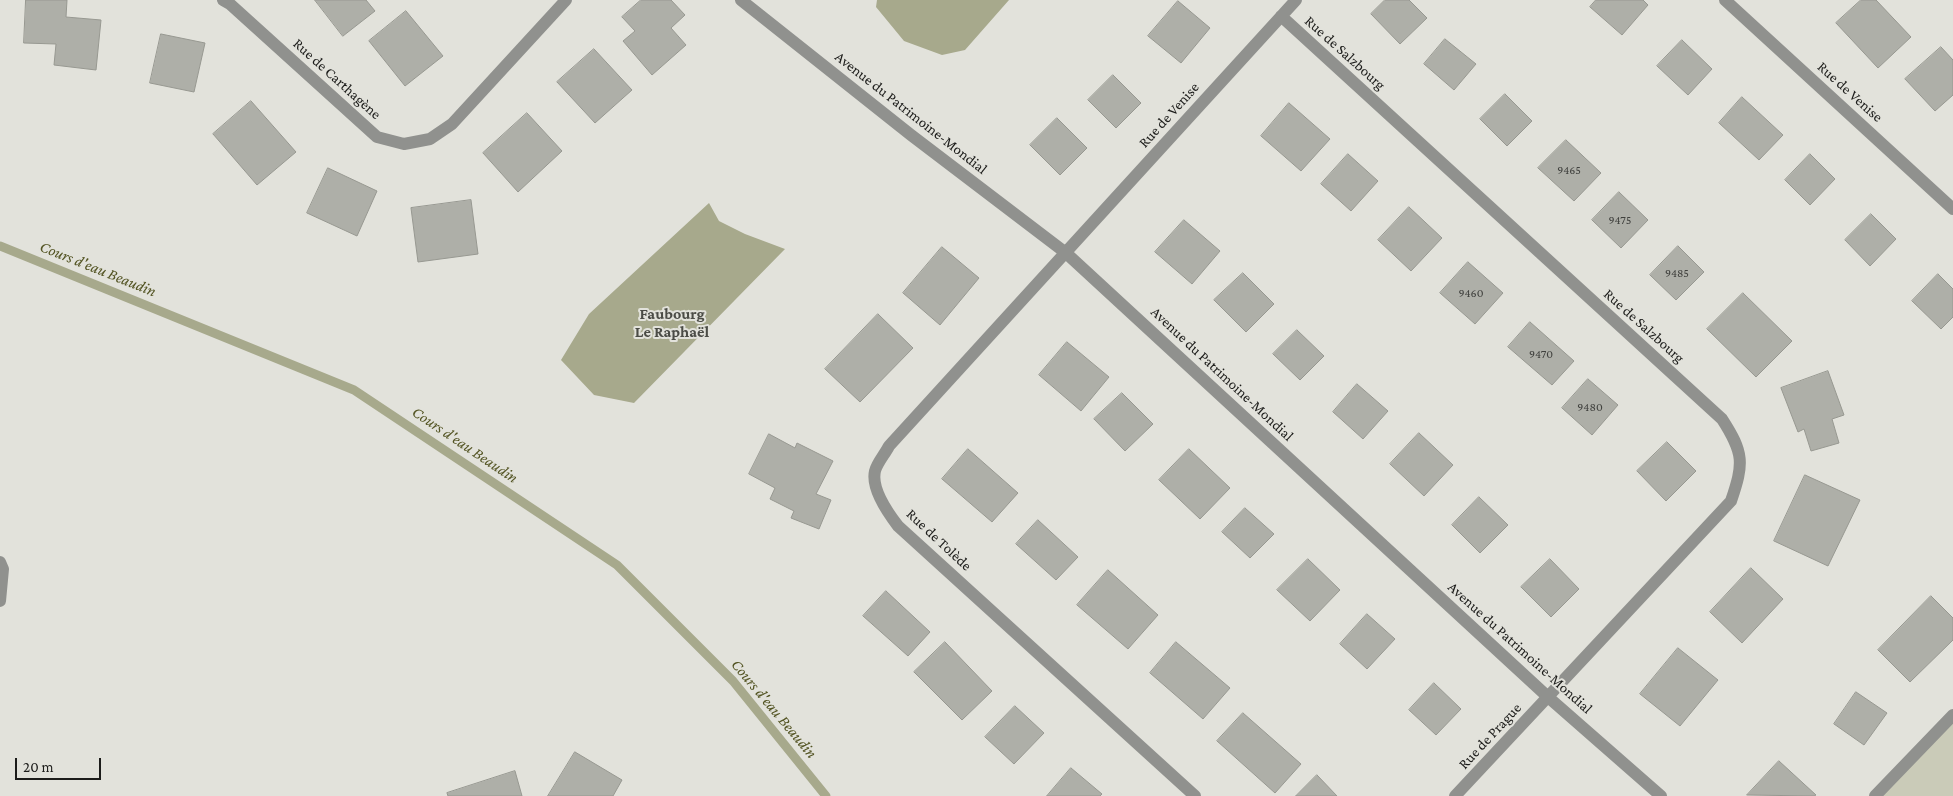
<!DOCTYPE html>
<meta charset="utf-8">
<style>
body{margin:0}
#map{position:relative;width:1953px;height:796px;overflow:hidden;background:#e2e2db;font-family:"Crimson Pro",serif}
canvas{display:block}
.scale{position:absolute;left:15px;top:758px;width:86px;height:22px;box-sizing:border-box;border:2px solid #1c1c1a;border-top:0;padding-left:6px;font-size:15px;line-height:18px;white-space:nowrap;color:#1c1c1a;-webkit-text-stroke:4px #e2e2db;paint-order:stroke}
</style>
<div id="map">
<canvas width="1953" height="796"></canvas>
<div class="scale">20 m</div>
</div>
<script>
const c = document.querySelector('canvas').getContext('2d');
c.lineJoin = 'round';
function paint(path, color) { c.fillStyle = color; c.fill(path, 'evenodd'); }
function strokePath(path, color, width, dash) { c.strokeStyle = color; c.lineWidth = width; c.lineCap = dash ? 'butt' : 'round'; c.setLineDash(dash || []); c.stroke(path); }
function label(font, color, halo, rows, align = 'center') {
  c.font = font + ' "Crimson Pro",serif'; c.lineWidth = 4; c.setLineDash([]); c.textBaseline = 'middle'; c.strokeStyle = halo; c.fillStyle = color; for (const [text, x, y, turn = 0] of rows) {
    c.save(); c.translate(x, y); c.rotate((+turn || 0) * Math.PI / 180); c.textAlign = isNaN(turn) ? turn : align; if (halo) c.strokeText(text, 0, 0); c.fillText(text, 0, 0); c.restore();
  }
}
const green = new Path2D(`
 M1953 715V796H1875Z`);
const water = new Path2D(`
 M877 0H1009L965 50 942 55 904 41 876 7Z
 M709 203 719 221 745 234 785 249 634 403 594 395 561 360 589 314Z`);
const stream = new Path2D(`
 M0 246 354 390 617 565 733 681 826 796`);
const building = new Path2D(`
 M26 0H67L66 17 101 20 96 70 54 65 56 44 24 43Z
 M315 0H366L375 11 343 36Z
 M641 0H671L685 15 671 28 686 45 652 75 623 41 635 31 622 17Z
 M1385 0H1409L1427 18 1400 44 1371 14Z
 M1596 0H1643L1648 5 1622 35 1590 7Z
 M1861 0H1876L1911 37 1878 68 1836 23Z
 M1178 1 1210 28 1181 63 1148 36Z
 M406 11 443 56 405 86 369 41Z
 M161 34 205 43 194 92 150 83Z
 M1445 39 1476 64 1454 90 1424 64Z
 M1682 40 1712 69 1688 95 1657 66Z
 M1941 47 1953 60V95L1935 111 1905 79Z
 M594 49 632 90 595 123 557 82Z
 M1113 75 1141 103 1116 128 1088 100Z
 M1505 94 1532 121 1507 146 1480 119Z
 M1742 97 1783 135 1759 160 1719 123Z
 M251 101 296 152 257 185 213 134Z
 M1289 103 1330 139 1301 171 1261 136Z
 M527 113 562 151 518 192 483 153Z
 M1057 118 1087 148 1060 175 1030 145Z
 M1566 140 1601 173 1574 201 1538 168Z
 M1348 154 1378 181 1351 211 1321 184Z
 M1810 154 1835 179 1810 205 1785 180Z
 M328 168 377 191 357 236 307 213Z
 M1619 192 1648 220 1621 248 1592 220Z
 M471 200 478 254 418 262 411 208Z
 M1409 207 1442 238 1411 271 1378 240Z
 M1871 214 1896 239 1870 266 1845 240Z
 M1184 220 1220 251 1192 284 1155 252Z
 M1678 246 1704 272 1676 300 1650 275Z
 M942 247 979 278 940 325 903 293Z
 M1468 262 1503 293 1475 324 1440 293Z
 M1243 273 1274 304 1246 332 1214 300Z
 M1938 274 1953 289V317L1941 329 1912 301Z
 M1743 293 1792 341 1756 377 1707 329Z
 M878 314 913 348 860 402 825 369Z
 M1530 322 1574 361 1552 385 1508 347Z
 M1297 330 1324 356 1300 380 1273 354Z
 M1067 342 1109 377 1081 411 1039 375Z
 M1828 371 1844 415 1832 419 1839 443 1811 451 1804 429 1798 432 1781 388Z
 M1588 379 1618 405 1592 435 1562 408Z
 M1357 384 1388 411 1363 439 1333 412Z
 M1122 393 1153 424 1125 451 1094 419Z
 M1419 433 1453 465 1424 496 1390 464Z
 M769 434 795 448 797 443 833 461 816 494 831 500 819 529 791 518 794 511 770 499 775 488 749 474Z
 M1667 442 1696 471 1666 501 1637 471Z
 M968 449 1018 493 992 522 942 479Z
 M1189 449 1230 488 1200 519 1159 480Z
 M1805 475 1860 500 1828 566 1774 541Z
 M1479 497 1508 525 1480 553 1452 525Z
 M1245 508 1274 534 1250 558 1222 532Z
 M1038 520 1078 557 1056 580 1016 544Z
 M1308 559 1340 590 1310 621 1277 590Z
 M1550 559 1579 589 1551 617 1521 587Z
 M1751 568 1783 599 1742 643 1710 612Z
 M1108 570 1158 615 1128 649 1077 605Z
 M886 591 930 632 908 656 863 616Z
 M1931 596 1953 618V640L1910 682 1878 650Z
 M1367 614 1395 639 1367 669 1340 644Z
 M945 642 992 691 962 720 914 672Z
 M1176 642 1230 688 1203 719 1150 673Z
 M1678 648 1718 680 1680 726 1640 694Z
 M1434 683 1461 709 1436 735 1409 710Z
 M1856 692 1887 713 1864 745 1834 724Z
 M1015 706 1044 733 1014 764 985 737Z
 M1243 713 1301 764 1275 793 1217 741Z
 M575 752 622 780 613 796H548Z
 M1779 761 1816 795 1814 796 1747 795Z
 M1071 768 1102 794 1100 796H1047Z
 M515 771 522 796H448L447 793Z
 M1317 775 1337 796H1296Z`);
const minor = new Path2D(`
 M223 0 230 4 377 137 404 144 430 139 452 124 566 0
 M741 0 911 135 1066 253 1548 697 1661 796
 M1725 0 1953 209
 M1281 16 1722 419C1744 453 1744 463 1731 501L1455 796
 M0 562 3 569 0 601
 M1195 796 898 526C888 513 871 488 875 471 877 463 885 454 889 446L1296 0
 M1875 796 1953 715`);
const numberNames = [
 ["9465",1569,170],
 ["9475",1620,220],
 ["9485",1677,273],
 ["9460",1471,293],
 ["9470",1541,354],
 ["9480",1590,407]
];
const streetNames = [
 ["Rue de Salzbourg",1345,53,42],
 ["Rue de Carthagène",337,79,42],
 ["Rue de Venise",1850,92,42],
 ["Avenue du Patrimoine-Mondial",911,113,38],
 ["Rue de Venise",1169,115,-48],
 ["Rue de Salzbourg",1644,326,42],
 ["Avenue du Patrimoine-Mondial",1222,374,43],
 ["Rue de Tolède",939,540,43],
 ["Avenue du Patrimoine-Mondial",1520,648,42],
 ["Rue de Prague",1490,736,-47]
];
const waterNames = [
 ["Cours d'eau Beaudin",98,269,22],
 ["Cours d'eau Beaudin",465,445,34],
 ["Cours d'eau Beaudin",774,709,50]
];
const neighbourhoodNames = [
 ["Faubourg",672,314],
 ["Le Raphaël",672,332]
];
paint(green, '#cacbb8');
paint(water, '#a7a98c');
strokePath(stream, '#a7a98c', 9);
paint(building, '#aeafa8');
strokePath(building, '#979891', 1);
strokePath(minor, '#90918e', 12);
label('12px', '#40413e', null, numberNames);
label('15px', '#1c1c1a', '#e2e2db', streetNames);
label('italic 16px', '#535423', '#e2e2db', waterNames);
label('bold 16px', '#4b4c46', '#e2e2db', neighbourhoodNames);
</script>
